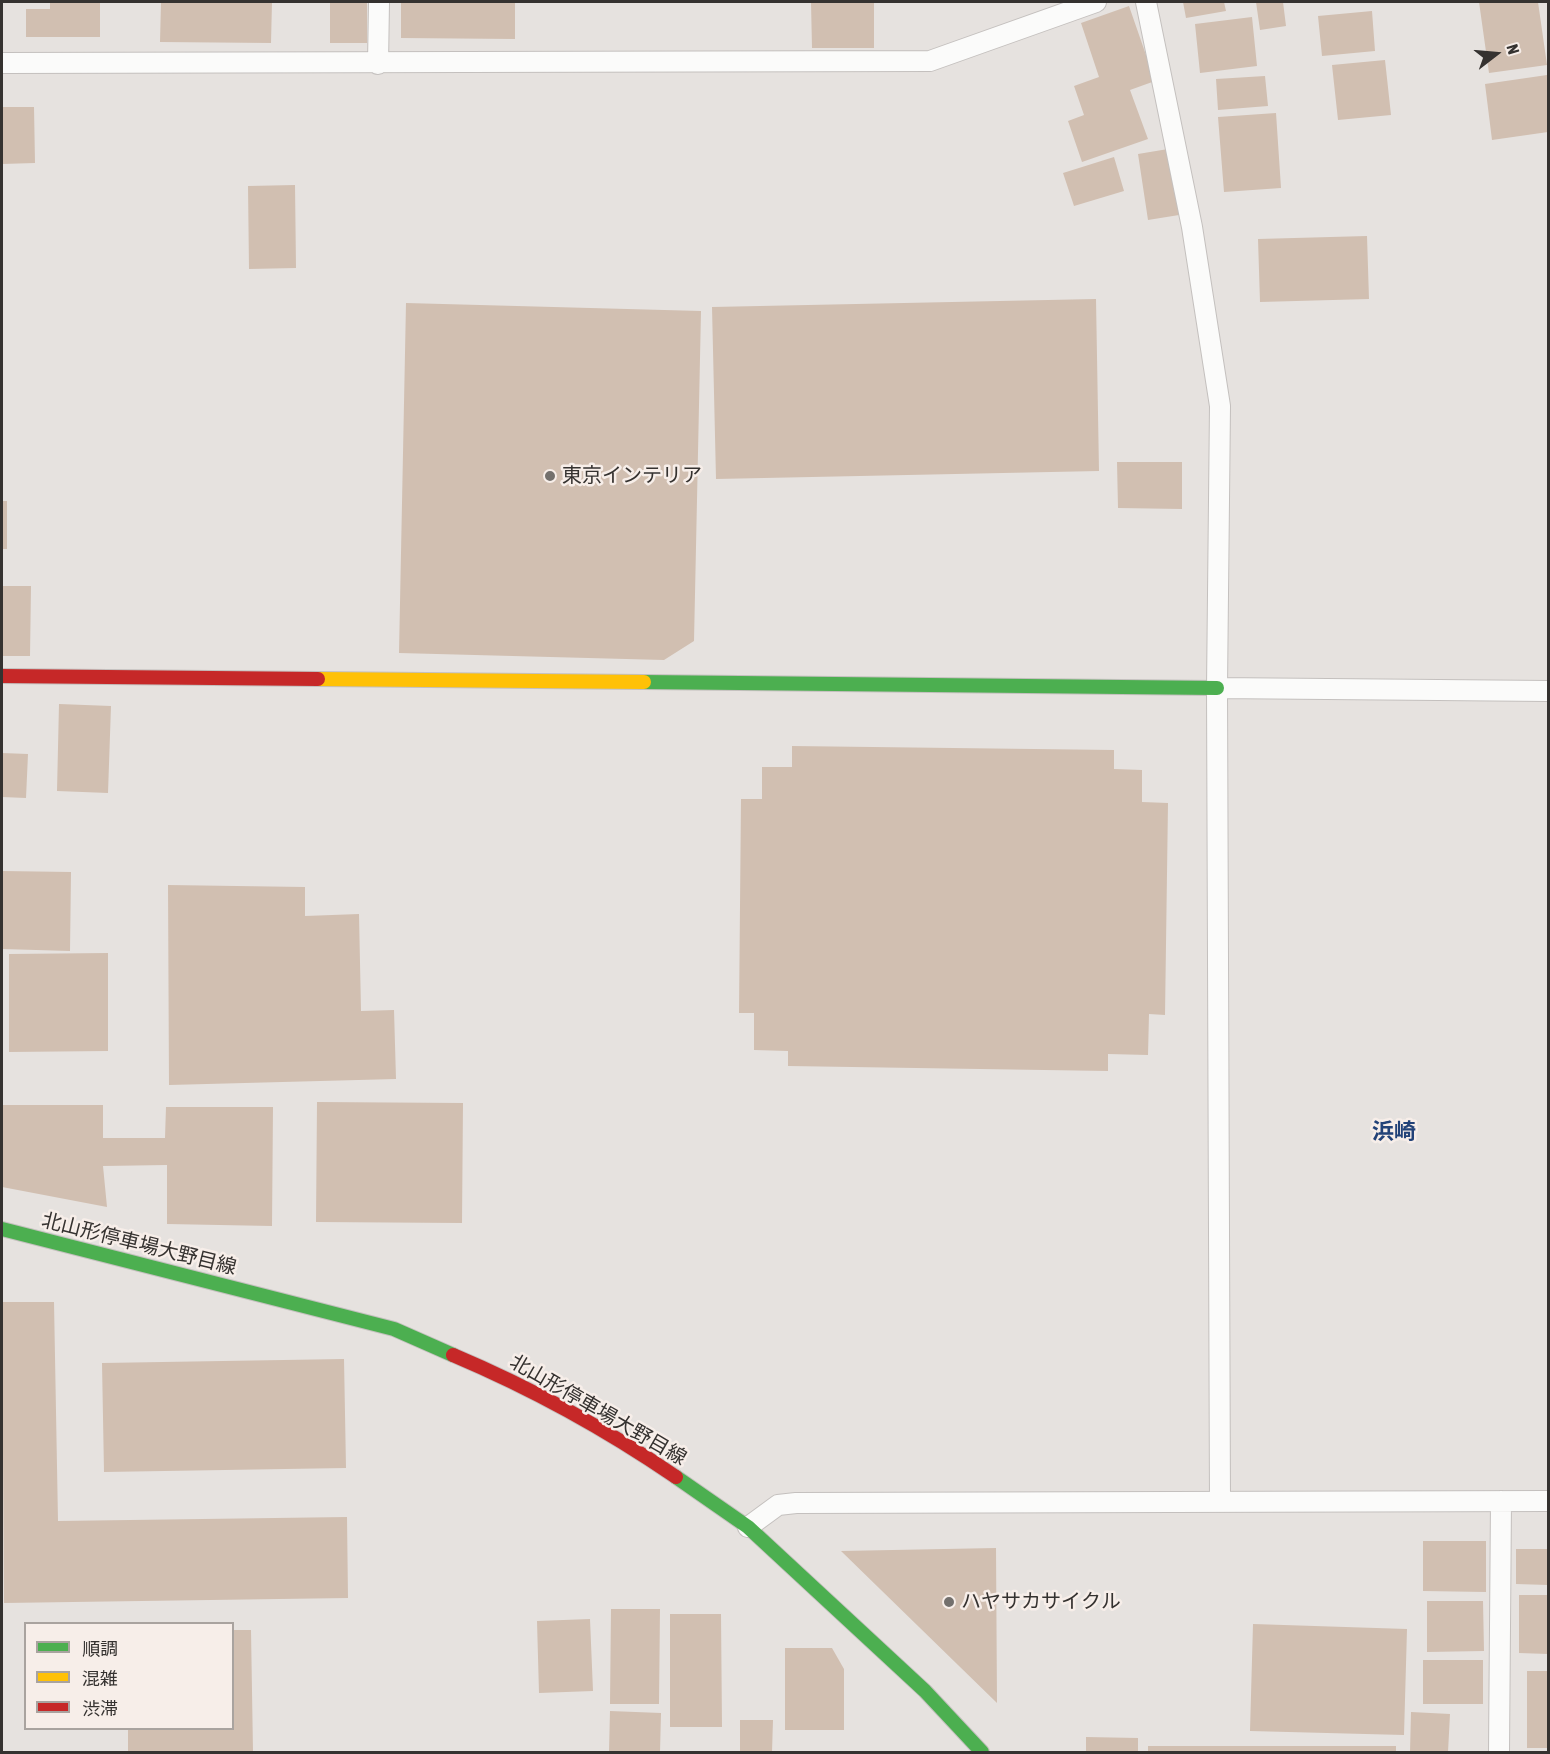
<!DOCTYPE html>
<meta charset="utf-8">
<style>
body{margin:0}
#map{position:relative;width:1550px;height:1754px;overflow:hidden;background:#e6e2df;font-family:"Asap Condensed","Noto Sans JP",sans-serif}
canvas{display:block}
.frame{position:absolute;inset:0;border:3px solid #353230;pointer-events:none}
.legend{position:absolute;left:24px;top:1622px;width:210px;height:108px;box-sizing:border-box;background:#f7eee9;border:2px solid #a9a39f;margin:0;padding:8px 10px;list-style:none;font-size:18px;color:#353230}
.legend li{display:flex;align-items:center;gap:12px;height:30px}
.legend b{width:30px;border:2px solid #a9a39f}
.north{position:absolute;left:1466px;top:24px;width:60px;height:60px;-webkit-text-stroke:4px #f7eee9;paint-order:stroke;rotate:74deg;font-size:16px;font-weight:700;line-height:24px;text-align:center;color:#353230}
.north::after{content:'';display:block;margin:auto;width:21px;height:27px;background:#353230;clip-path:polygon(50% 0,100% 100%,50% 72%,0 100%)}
</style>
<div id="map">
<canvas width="1550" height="1754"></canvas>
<div class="frame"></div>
<ul class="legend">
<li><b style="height:8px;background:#4caf50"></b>順調</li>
<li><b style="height:8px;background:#ffc107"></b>混雑</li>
<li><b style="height:8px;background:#c62828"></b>渋滞</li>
</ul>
<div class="north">N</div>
</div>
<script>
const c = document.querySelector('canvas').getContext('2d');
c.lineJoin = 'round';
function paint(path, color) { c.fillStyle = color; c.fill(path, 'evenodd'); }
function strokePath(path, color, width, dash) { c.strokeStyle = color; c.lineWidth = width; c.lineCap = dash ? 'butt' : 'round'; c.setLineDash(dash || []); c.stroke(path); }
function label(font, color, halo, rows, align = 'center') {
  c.font = font + ' "Asap Condensed","Noto Sans JP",sans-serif'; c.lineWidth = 5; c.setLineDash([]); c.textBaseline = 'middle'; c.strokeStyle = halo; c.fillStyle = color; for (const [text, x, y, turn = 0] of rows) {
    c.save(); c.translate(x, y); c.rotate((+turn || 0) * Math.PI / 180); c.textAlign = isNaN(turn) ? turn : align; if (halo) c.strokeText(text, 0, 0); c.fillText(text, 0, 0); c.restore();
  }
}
const building = new Path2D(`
 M50 2H100V37H26V9H50Z
 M161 2H272L271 43 160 42Z
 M330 2H367V43H330Z
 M401 2H515V39L401 38Z
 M811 2H874V48H812Z
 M1183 2H1224L1226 11 1186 18Z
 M1256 2H1283L1286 26 1260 30Z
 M1479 2H1538L1547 65 1489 73Z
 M1129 6 1155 81 1130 90 1148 139 1082 162 1068 121 1084 115 1074 86 1099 77 1081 23Z
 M1372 11 1375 51 1322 56 1318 16Z
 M1252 17 1257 66 1200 73 1195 24Z
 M1385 60 1391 115 1338 120 1332 65Z
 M1547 75 1548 132 1492 140 1485 84Z
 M1265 76 1268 106 1218 110 1216 79Z
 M2 107H34L35 163 2 164Z
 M1276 113 1281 188 1224 192 1218 117Z
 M1168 149 1179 215 1148 220 1138 154Z
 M1114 157 1124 191 1074 206 1063 173Z
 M295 185 296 268 249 269 248 186Z
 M1367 236 1369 299 1260 302 1258 239Z
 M1096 299 1099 471 716 479 712 307Z
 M406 303 701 311 694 641 664 660 399 653Z
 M1117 462H1182V509L1118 508Z
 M2 501H7V549H2Z
 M2 586H31L30 656H2Z
 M59 704 111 706 108 793 57 791Z
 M792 746 1114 750V769L1142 770V802L1168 803 1165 1015 1149 1014 1148 1055 1108 1054V1071L788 1066V1051L754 1050V1013H739L741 799H762V767H792Z
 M2 753 28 754 26 798 2 797Z
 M2 871 71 872 70 951 2 949Z
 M168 885 305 887V916L359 914 361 1011 394 1010 396 1079 169 1085Z
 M108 953V1051L9 1052V954Z
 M317 1102 463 1103 462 1223 316 1222Z
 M2 1105H103V1138H165L166 1107H273L272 1226 167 1224V1165L103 1166 107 1207 2 1187Z
 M2 1302H54L58 1521 347 1517 348 1598 4 1603Z
 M344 1359 346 1468 104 1472 102 1363Z
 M1423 1541H1486V1592L1423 1591Z
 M996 1548 997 1703 841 1551Z
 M1516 1549H1548V1585L1516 1584Z
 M1519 1595H1548V1654L1519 1653Z
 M1427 1601H1483L1484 1651 1427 1652Z
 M611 1609H660L659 1704H610Z
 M670 1614H721L722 1727H670Z
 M590 1619 593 1691 539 1693 537 1621Z
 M1253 1624 1407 1629 1404 1735 1250 1731Z
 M232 1630H251L253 1752H128V1728H232Z
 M785 1648H832L844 1669V1730H785Z
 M1423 1660H1483V1704H1423Z
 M1527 1671H1548V1748H1527Z
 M610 1711 661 1713 660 1752H609Z
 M1411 1712 1450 1714 1448 1752H1410Z
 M740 1720H773L772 1752H740Z
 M1086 1737 1138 1738V1752H1086Z
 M1148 1746H1396V1752H1148Z`);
const lane = new Path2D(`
 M1146 2 1192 227 1220 406 1217 688 1220 1502
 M2 63 930 61 1096 2
 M378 64 379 2
 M1217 688 1548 691
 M748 1527 778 1505 796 1503 1548 1501
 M1499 1752 1501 1501`);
const fast = new Path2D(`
 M644 682 1217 688
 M2 1229 394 1329 453 1355
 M676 1477 748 1527 925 1691 982 1752`);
const slow = new Path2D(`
 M318 679 644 682`);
const jam = new Path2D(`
 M2 676 318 679
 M453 1355C531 1388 606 1429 676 1477`);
const markers = [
 [550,476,6,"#73706d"],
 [949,1602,6,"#73706d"]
];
const poiNames = [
 ["東京インテリア",562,476],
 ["ハヤサカサイクル",961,1602]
];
const streetNames = [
 ["北山形停車場大野目線",139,1244,14],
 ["北山形停車場大野目線",598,1410,30]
];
const quarterNames = [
 ["浜崎",1394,1132]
];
paint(building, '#d1bfb1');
strokePath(lane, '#c4c0be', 22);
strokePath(fast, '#c4c0be', 16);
strokePath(slow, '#c4c0be', 16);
strokePath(jam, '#c4c0be', 16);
strokePath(lane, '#fbfbfa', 20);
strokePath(fast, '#4caf50', 14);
strokePath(slow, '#ffc107', 14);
strokePath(jam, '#c62828', 14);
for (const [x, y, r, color] of markers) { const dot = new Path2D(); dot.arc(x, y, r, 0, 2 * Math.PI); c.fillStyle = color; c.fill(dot); strokePath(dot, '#f7eee9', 2); }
label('20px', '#353230', '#f7eee9', poiNames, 'left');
label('20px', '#353230', '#f7eee9', streetNames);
label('bold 22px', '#224278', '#f7eee9', quarterNames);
</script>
